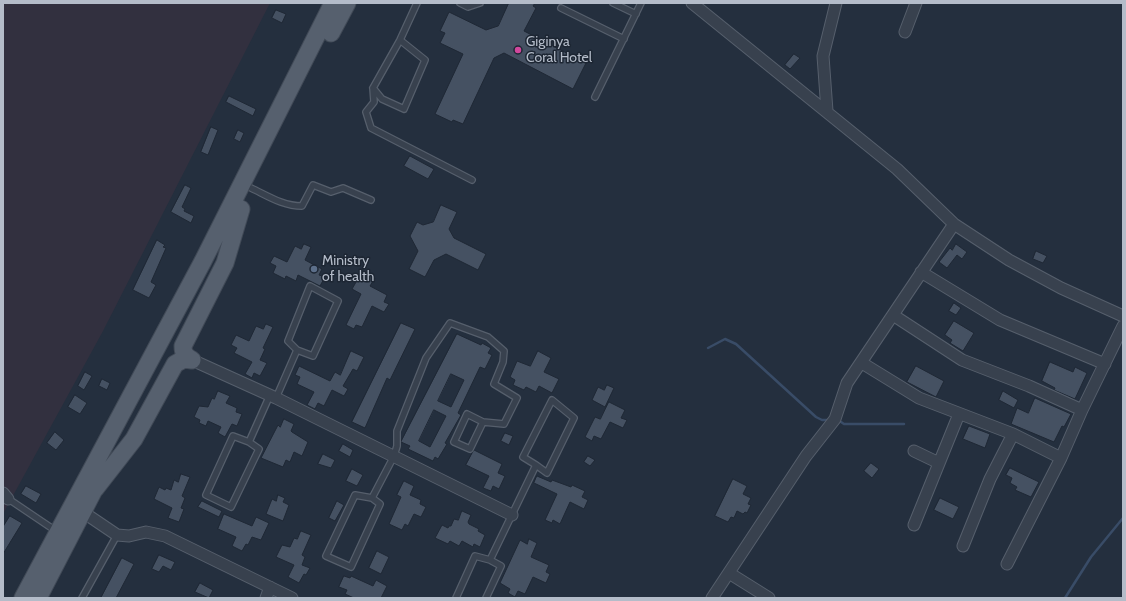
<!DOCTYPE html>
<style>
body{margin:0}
#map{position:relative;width:1126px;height:601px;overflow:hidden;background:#242f3e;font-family:Cabin,sans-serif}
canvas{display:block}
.frame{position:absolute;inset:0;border:4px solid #b4bcc9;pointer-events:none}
</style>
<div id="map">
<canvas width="1126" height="601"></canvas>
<div class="frame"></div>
</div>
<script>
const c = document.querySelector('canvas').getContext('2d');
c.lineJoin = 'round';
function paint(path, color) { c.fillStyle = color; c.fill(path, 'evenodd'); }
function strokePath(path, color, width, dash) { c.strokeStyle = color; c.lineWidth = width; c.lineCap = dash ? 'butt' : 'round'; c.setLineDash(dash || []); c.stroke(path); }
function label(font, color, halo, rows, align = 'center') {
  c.font = font + ' Cabin,sans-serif'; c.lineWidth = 3; c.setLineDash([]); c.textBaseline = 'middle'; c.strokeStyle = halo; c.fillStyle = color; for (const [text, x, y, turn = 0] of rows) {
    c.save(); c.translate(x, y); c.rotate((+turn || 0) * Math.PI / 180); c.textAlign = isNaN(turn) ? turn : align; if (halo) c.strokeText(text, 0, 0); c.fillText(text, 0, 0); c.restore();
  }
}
const medical = new Path2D(`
 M3 3H270L103 331 3 514Z`);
const stream = new Path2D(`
 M708 348 725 339 736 344 816 417 822 420H831
 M838 420 844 424H904
 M1065 598 1091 557 1123 518`);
const building = new Path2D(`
 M509 3H535L533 6 536 8 524 31 586 63 573 89 504 53 494 58 463 124 453 120 452 122 435 114 463 54 440 43 445 33 440 31 449 12 486 30 498 26Z
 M276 10 286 14 282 23 272 18Z
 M794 54 800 58 790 69 785 65Z
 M229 96 256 109 253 116 226 102Z
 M211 127 218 130 208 155 201 152Z
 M238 130 244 133 240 142 234 139Z
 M410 156 434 169 428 179 404 166Z
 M185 185 191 188 182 207 185 209 184 211 194 216 191 223 171 212Z
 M441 205 457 212 449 229 454 238 486 254 478 270 446 254 434 260 425 277 409 269 418 251 410 236 417 222 423 225 433 222Z
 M157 240 165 245 163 247 166 248 151 282 156 285 149 298 133 290Z
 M304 244 311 247 305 260 322 269 319 275 325 277 320 286 298 275 296 281 286 276 285 279 273 273 276 266 270 263 274 256 287 262 295 246 301 249Z
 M956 244 967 252 962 259 957 255 947 268 939 262 950 248 952 250Z
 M1036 251 1047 256 1043 263 1033 259Z
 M367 274 375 278 370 286 387 295 384 302 389 304 384 312 372 306 362 327 356 325 354 329 346 325 361 294 352 289 359 277 364 280Z
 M954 303 961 308 956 315 949 311Z
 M954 321 974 333 963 351 950 343 952 340 945 335Z
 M401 323 415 329 390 380 387 378 365 428 352 422Z
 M266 324 273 327 263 348 265 349 260 360 267 363 260 376 254 373 252 378 245 374 252 362 234 353 237 348 231 345 236 335 249 341 256 326 263 329Z
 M457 334 481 345 482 343 491 348 488 353 492 355 485 369 480 367 458 413 461 415 445 443 447 444 438 459 435 457 433 461 408 449 410 446 401 442ZM451 374 464 380 451 407 438 401ZM434 410 446 416 430 447 419 441Z
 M351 351 364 357 357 371 353 369 343 386 348 389 344 396 332 390 324 406 318 403 315 409 307 405 314 392 297 384 300 377 295 375 299 366 330 381 335 372 340 375Z
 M538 351 551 358 544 372 559 379 552 393 539 386 536 392 526 387 524 390 513 385 515 380 510 377 517 361 530 366Z
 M1050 362 1073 372 1075 367 1087 373 1075 399 1054 390 1055 388 1042 381Z
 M916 366 944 381 936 397 907 382Z
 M85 372 92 376 84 390 78 386Z
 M102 379 110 383 107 390 99 386Z
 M607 385 614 388 605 407 592 400 598 387 604 390Z
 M218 391 230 396 226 403 237 408 236 412 242 414 237 426 232 424 225 437 218 433 221 427 208 421 206 426 199 423 200 420 194 417 199 406 208 407 212 398 214 399Z
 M1003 391 1018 400 1014 408 999 400Z
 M75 395 87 403 80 414 68 407Z
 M1035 398 1071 414 1064 427 1062 426 1054 442 1011 424 1017 408 1028 413Z
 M609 402 625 410 621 418 627 420 623 428 610 422 601 439 594 436 592 441 585 437 595 417 600 419Z
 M284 419 294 424 291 431 292 432 308 442 302 456 294 452 290 462 286 460 283 467 261 458 278 425 280 427Z
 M969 426 990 434 985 448 963 439Z
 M55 432 64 440 56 450 47 443Z
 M505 433 513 436 509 445 501 441Z
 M343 444 353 450 350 457 339 451Z
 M474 450 502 464 498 473 505 476 499 489 493 486 491 491 483 488 489 476 466 465Z
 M323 454 335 460 331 468 318 464Z
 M588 456 595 460 590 466 584 462Z
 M871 463 879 469 872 478 864 471Z
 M1010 468 1039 482 1031 497 1015 490 1017 487 1010 483 1012 478 1006 475Z
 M352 469 363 475 357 486 346 481Z
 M181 474 190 477 182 496 185 498 181 508 184 509 179 522 168 518 172 508 154 499 159 487 165 490 166 488 171 490 174 480 178 482Z
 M537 476 551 482 552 480 571 487 572 485 585 491 582 497 588 500 584 509 570 502 560 524 553 520 552 523 545 520 557 494 534 483Z
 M733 479 747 486 743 494 751 498 748 504 751 505 747 513 745 512 743 514 737 511 734 518 731 517 728 522 715 516Z
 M404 481 414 486 410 495 421 500 420 504 426 507 421 517 414 514 408 526 405 524 402 530 389 524 401 497 397 495Z
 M26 486 41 494 36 503 21 494Z
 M278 495 285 498 283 502 289 505 283 521 266 514 272 499 276 501Z
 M940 498 959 507 953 519 934 510Z
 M202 501 222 511 219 517 198 507Z
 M337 501 344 505 335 521 329 518Z
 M462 511 471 515 468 522 469 524 479 529 478 531 485 535 480 547 474 544 473 547 462 541 459 546 450 541 448 544 435 538 442 525 448 528 449 526H451L454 519 458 520Z
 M224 514 252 526 256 517 269 523 261 540 252 537 248 545 246 544 242 551 232 546 236 537 218 529Z
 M10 516 22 523 3 554V527Z
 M301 531 311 535 302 555 305 557 302 565 310 568 306 575 304 574 299 583 288 577 294 565 276 557 282 545 290 547 294 538 297 539Z
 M529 539 537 543 531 557 549 565 546 572 550 574 546 583 533 577 525 594 518 591 515 597 508 593 510 589 500 583 520 540 527 544Z
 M377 551 389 557 381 574 369 568Z
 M159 555 175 562 171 570 163 566 159 572 152 569Z
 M122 558 134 564 116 598H101Z
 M344 576 350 578 351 576 373 586 376 580 387 586 381 598H354L345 594 347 590 339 587Z
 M200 583 213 590 209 598 195 592Z`);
const lane = new Path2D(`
 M417 3 400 40 373 88 374 102 366 112 371 128 472 180
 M460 3 468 7 480 3
 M613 3 636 14
 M561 8 624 39
 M373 88 382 99 404 109 425 60 400 40
 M595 97 641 3
 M251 188C268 196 283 206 302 206L313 185 331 192 343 188 371 200
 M276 398 297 350 288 341 310 286 338 301 313 356 297 350
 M249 442 233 436 206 495 231 507 259 449 249 442 270 395
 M355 495 372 498 380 504 351 567 326 556Z
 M372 498 394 456 397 446V431L426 358 450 323 488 337 504 351 503 362 494 384 517 398 504 424 483 422 467 414 454 442 470 449 483 422
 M13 502 56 531
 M490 560 536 465 523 457 552 400 574 418 547 473 536 465
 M82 598 117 535
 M456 598 475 556 490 560 501 566 486 598`);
const street = new Path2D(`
 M692 3 897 169 954 224 1009 260 1061 288 1123 316
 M905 32 916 3
 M827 111 823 56 836 3
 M921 272 1000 320 1105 364
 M893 315 962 360 1029 386 1082 410
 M192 360 276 398 512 515
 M862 363 919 398 1013 434 1061 458
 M914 451 939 463
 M3 493 8 499
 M83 512 117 535 129 536 146 532 165 536 292 598
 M914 525 959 414
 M963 546 990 479 1013 434
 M1007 564 1061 458 1082 410 1123 326
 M729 573 769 598
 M266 598 270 587
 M712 598 806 456 835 419 847 383 954 224`);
const primary = new Path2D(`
 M331 33 347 3
 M192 360C185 356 183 353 183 346L225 263 241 209
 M95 489 134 439 175 364 184 359 192 360
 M23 598 203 261 333 3
 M38 598 97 484`);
const markers = [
 [518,50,4,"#d1479c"],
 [314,269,4,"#5c6f8a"]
];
const poiNames = [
 ["Giginya",526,42],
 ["Coral Hotel",526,58],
 ["Ministry",322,261],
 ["of health",322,277]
];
paint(medical, '#32303f');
strokePath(stream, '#394c67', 2.5);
paint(building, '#455162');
strokePath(building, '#1f2835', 1);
strokePath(lane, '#565f6c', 8);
strokePath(street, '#565f6c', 13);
strokePath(primary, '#414a57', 19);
strokePath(lane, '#38414e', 5.5);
strokePath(street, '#38414e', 11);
strokePath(primary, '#56606e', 17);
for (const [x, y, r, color] of markers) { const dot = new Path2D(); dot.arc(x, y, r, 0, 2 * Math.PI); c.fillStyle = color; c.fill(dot); strokePath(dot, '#1d2633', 1.5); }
label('14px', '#b4bcc9', '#1d2633', poiNames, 'left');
</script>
